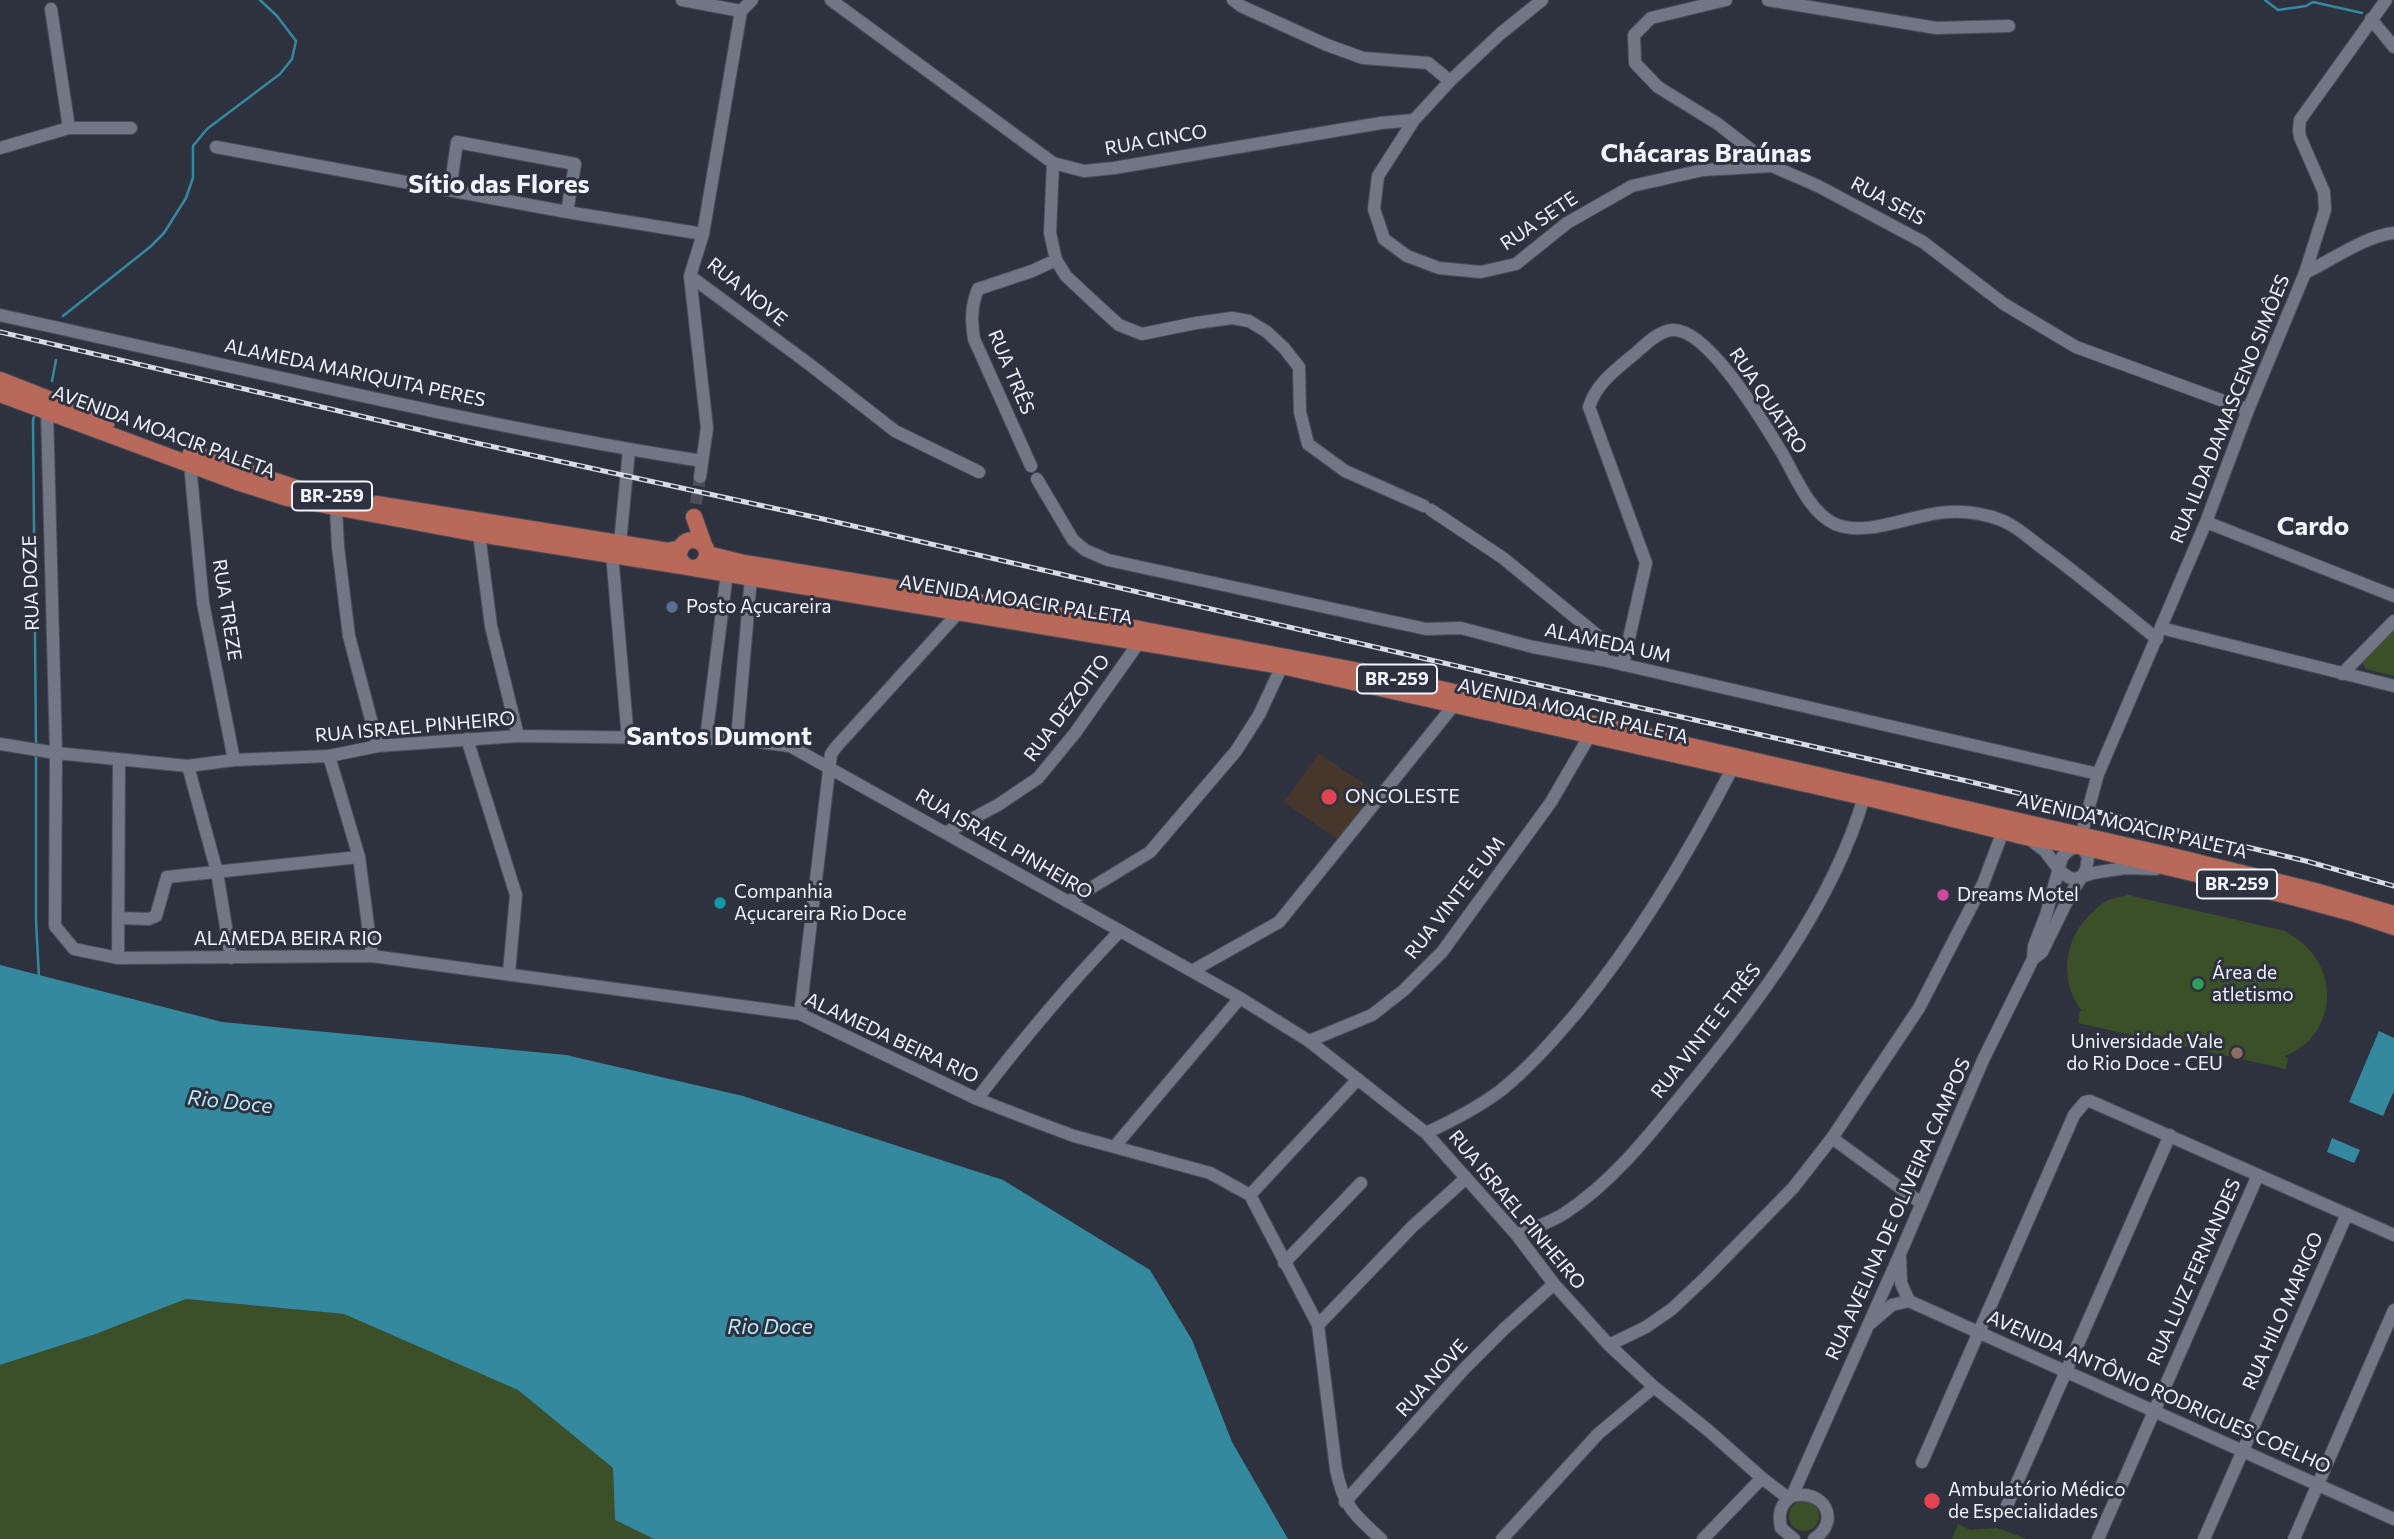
<!DOCTYPE html>
<meta charset="utf-8">
<style>
body{margin:0}
canvas{display:block;background:#2e323f}
</style>
<canvas width="2394" height="1539"></canvas>
<script>
const c = document.querySelector('canvas').getContext('2d');
c.lineJoin = 'round';
function paint(path, color) { c.fillStyle = color; c.fill(path, 'evenodd'); }
function strokePath(path, color, width, dash) { c.strokeStyle = color; c.lineWidth = width; c.lineCap = dash ? 'butt' : 'round'; c.setLineDash(dash || []); c.stroke(path); }
function label(font, color, halo, rows, align = 'center') {
  c.font = font + ' Commissioner,sans-serif'; c.lineWidth = 6; c.setLineDash([]); c.textBaseline = 'middle'; c.strokeStyle = halo; c.fillStyle = color; for (const [text, x, y, turn = 0] of rows) {
    c.save(); c.translate(x, y); c.rotate((+turn || 0) * Math.PI / 180); c.textAlign = isNaN(turn) ? turn : align; if (halo) c.strokeText(text, 0, 0); c.fillText(text, 0, 0); c.restore();
  }
}
const medical = new Path2D(`
 M1319 753 1375 792 1337 839 1284 802Z`);
const green = new Path2D(`
 M2394 625V676L2366 669 2361 660Z
 M2128 895 2285 931C2296 938 2307 945 2314 956 2340 991 2326 1042 2284 1056L2288 1058 2286 1069 2078 1023 2080 1011H2082C2058 980 2064 936 2094 911 2097 908 2102 903 2106 901 2112 898 2121 897 2128 895Z
 M186 1299 344 1314 518 1390 613 1468 615 1520 654 1539H0V1365L93 1335Z
 M1789 1516a15 15 0 1 1 30 0a15 15 0 1 1-30 0Z
 M1958 1524 1970 1530 1997 1528 2027 1539H1952Z`);
const water = new Path2D(`
 M0 965 222 1022 566 1055 743 1096 1003 1180 1150 1270 1192 1340 1232 1442 1288 1539H654L615 1520 613 1468 518 1390 344 1314 186 1299 93 1335 0 1365Z
 M2379 1031 2394 1038V1091L2383 1116 2349 1102Z
 M2332 1138 2360 1150 2354 1163 2327 1152Z`);
const stream = new Path2D(`
 M2265 0 2278 10 2306 6 2313 2 2362 13
 M63 316 150 247 164 233 186 198 193 178V146L207 129 280 74 292 59 296 41 277 16 260 0
 M52 381 56 360
 M34 417 33 420 36 744
 M36 754V920L39 978`);
const minorTunnel = new Path2D(`
 M696 504 700 477`);
const minor = new Path2D(`
 M682 0 741 11
 M831 0 1053 163 1084 171 1114 168 1381 123 1414 120
 M1233 0 1241 6 1327 45 1363 58 1428 63 1450 81
 M1542 0 1500 34 1450 81 1414 120 1378 176 1374 209 1384 239 1407 256 1439 268 1481 272 1516 264 1567 223 1632 186 1703 170 1772 166
 M1726 0 1651 18 1634 35 1635 63 1658 87 1718 124 1772 166 1818 186 1923 242 2004 304 2076 347 2248 410
 M1768 0 1936 28 2009 26
 M51 9 69 128
 M2371 19 2394 47
 M216 147 567 212 703 234
 M0 148 69 128H131
 M1053 163 1050 233 1056 260 1066 276 1097 305 1119 325 1142 334 1196 323 1232 318 1249 321 1267 332 1284 348 1299 367 1300 412 1308 444 1345 471 1424 506
 M450 190 457 142 575 164 567 212
 M2305 273C2330 261 2367 235 2394 233
 M690 276 809 364 895 431 979 472
 M0 315C233 366 466 424 702 461
 M47 411 56 753 55 926 74 949 118 958 372 956 800 1014 977 1099 1039 1123 1074 1136 1210 1173 1250 1195 1318 1325 1336 1469C1343 1505 1354 1515 1381 1539
 M190 464 203 603 234 760
 M1031 466 974 339C971 321 971 306 978 289L1032 271 1056 260
 M700 477 707 428 690 276 703 234 741 11 752 0
 M1037 479 1073 540 1085 550 1108 560 1426 629 1461 628 1533 647 1603 660 2098 774
 M336 508 338 547 349 636 378 746
 M1431 510 1503 558 1598 636 1603 660
 M2206 522 2394 596
 M479 534 491 626 518 736
 M620 543 629 450
 M612 554 628 739
 M2161 628 2394 686
 M1623 665 1646 563 1589 407C1596 383 1618 368 1637 352 1646 344 1659 331 1672 330 1708 327 1765 425 1782 453 1796 477 1809 512 1835 524 1868 538 1914 513 1949 512 1967 511 1985 514 2001 520 2017 526 2031 540 2045 550 2083 578 2120 609 2157 639
 M2342 674 2394 621
 M706 738 727 573
 M467 739 516 895 509 973
 M737 739 751 577
 M0 744 56 753 188 766 234 760 329 756 378 746 518 736 737 739 790 746 1240 998 1309 1041 1426 1133 1516 1234 1554 1284 1609 1345 1654 1387 1709 1431 1762 1478 1788 1498
 M329 756 359 857 372 956
 M188 766 217 872 231 958
 M945 833 998 805 1038 778 1075 733 1140 641
 M2028 838 2045 851 2061 872 2070 878 2075 879 2093 873 2125 868 2156 869
 M2079 843 2098 774 2206 522 2248 410 2305 273 2325 210 2324 192 2300 137 2299 130 2300 120 2386 0
 M1068 902 1150 852 1236 751 1259 715 1282 666
 M118 918 149 919 156 916 167 877 359 857
 M118 958 119 759
 M2033 959 2042 952 2070 895 2086 870 2088 858 2086 853 2079 846
 M1192 971 1279 922 1454 705
 M800 1014 831 754 836 747 959 612
 M1309 1041 1372 1015 1404 990 1442 952 1551 802 1590 735
 M977 1099C1023 1039 1067 986 1119 932
 M1426 1133C1452 1121 1477 1108 1500 1091 1529 1068 1554 1039 1578 1011 1639 937 1688 854 1732 769
 M1832 1138 1921 1203
 M1115 1146 1240 998
 M1250 1195 1358 1079
 M1516 1234C1533 1228 1550 1223 1565 1213 1611 1183 1647 1138 1681 1096 1753 1009 1832 907 1864 797
 M1900 1257 1901 1283 1909 1301
 M1284 1263 1361 1183
 M1871 1323 1892 1305 1909 1301 2394 1519
 M1318 1325 1412 1227 1466 1178
 M1609 1345 1646 1327 1672 1309 1706 1277 1793 1188 1832 1138 1919 1008 1983 884 2003 831
 M1922 1462 2074 1115 2085 1102 2090 1101 2394 1235
 M1792 1496C1823 1488 1842 1520 1814 1539
 M1345 1502 1464 1369 1504 1329 1554 1284
 M2005 1510 2170 1135
 M1502 1539 1598 1434 1654 1387
 M1703 1539 1762 1478
 M1794 1539 1781 1528C1778 1514 1780 1504 1792 1496L1900 1254 1983 1060 2033 959 2034 946 2046 915 2062 857 2069 850 2079 846
 M2098 1539 2258 1175
 M2204 1539 2347 1214
 M2294 1539 2394 1310`);
const major = new Path2D(`
 M0 380 107 422
 M0 394 240 483 287 498 479 534 688 567
 M191 453 312 493
 M376 504 668 551 681 548
 M694 517 704 545
 M679 554a14 14 0 1 1 28 0a14 14 0 1 1-28 0Z
 M707 554 744 563 1139 629 1375 674 2172 856 2315 891 2394 914
 M693 568 1282 666 1864 797 2026 837 2079 846 2289 896 2352 913 2394 927`);
const rail = new Path2D(`
 M0 332 476 443 823 519 1530 683 1967 781 2306 861 2394 886`);
const markers = [
 [672,607,7,"#5c6f8a"],
 [1329,797,9,"#e0444e"],
 [1943,895,7,"#d1479c"],
 [720,903,7,"#0f9aa8"],
 [2198,984,7,"#2e9e5b"],
 [2237,1053,7,"#8d6e63"],
 [1932,1501,9,"#e0444e"]
];
const shields = [
 [332,496,80],
 [1397,679,80],
 [2237,884,80]
];
const shieldNames = [
 ["BR-259",332,496],
 ["BR-259",1397,679],
 ["BR-259",2237,884]
];
const streetNames = [
 ["RUA CINCO",1156,140,-10],
 ["RUA SEIS",1888,201,28],
 ["RUA SETE",1539,221,-34],
 ["RUA NOVE",747,292,39],
 ["RUA TRÊS",1011,372,67],
 ["ALAMEDA MARIQUITA PERES",355,373,12],
 ["RUA QUATRO",1768,401,56],
 ["RUA ILDA DAMASCENO SIMÔES",2230,409,-68],
 ["AVENIDA MOACIR PALETA",164,432,20],
 ["RUA DOZE",31,583,-92],
 ["AVENIDA MOACIR PALETA",1016,600,9],
 ["RUA TREZE",227,610,81],
 ["ALAMEDA UM",1608,643,12],
 ["RUA DEZOITO",1067,708,-53],
 ["AVENIDA MOACIR PALETA",1573,711,13],
 ["RUA ISRAEL PINHEIRO",415,727,-5],
 ["AVENIDA MOACIR PALETA",2132,826,13],
 ["RUA ISRAEL PINHEIRO",1004,844,30],
 ["RUA VINTE E UM",1455,898,-52],
 ["ALAMEDA BEIRA RIO",288,939],
 ["RUA VINTE E TRÊS",1706,1031,-52],
 ["ALAMEDA BEIRA RIO",892,1038,25],
 ["RUA AVELINA DE OLIVEIRA CAMPOS",1898,1209,-66],
 ["RUA ISRAEL PINHEIRO",1517,1210,50],
 ["RUA LUIZ FERNANDES",2194,1272,-66],
 ["RUA HILO MARIGO",2283,1311,-66],
 ["RUA NOVE",1432,1378,-48],
 ["AVENIDA ANTÔNIO RODRIGUES COELHO",2159,1392,24]
];
const poiNames = [
 ["Posto Açucareira",686,607],
 ["ONCOLESTE",1345,797],
 ["Companhia",734,892],
 ["Açucareira Rio Doce",734,914],
 ["Dreams Motel",1957,895],
 ["Área de",2212,973],
 ["atletismo",2212,995],
 ["Universidade Vale",2223,1042,"right"],
 ["do Rio Doce - CEU",2223,1064,"right"],
 ["Ambulatório Médico",1948,1490],
 ["de Especialidades",1948,1512]
];
const waterNames = [
 ["Rio Doce",230,1102,6],
 ["Rio Doce",770,1327]
];
const districtNames = [
 ["Chácaras Braúnas",1706,153],
 ["Sítio das Flores",499,184],
 ["Cardo",2313,526],
 ["Santos Dumont",719,736]
];
paint(medical, '#47362b');
paint(green, '#3b5028');
paint(water, '#34899e');
strokePath(stream, '#34899e', 2.5);
strokePath(minorTunnel, '#4b4f5c', 12, [12, 6]);
strokePath(minor, '#4c4e59', 14);
strokePath(major, '#4c4e59', 18);
strokePath(minor, '#727785', 12);
strokePath(major, '#b96959', 16);
strokePath(rail, '#d9dbe4', 5);
strokePath(rail, '#2e323f', 2.5, [8]);
for (const [x, y, r, color] of markers) { const dot = new Path2D(); dot.arc(x, y, r, 0, 2 * Math.PI); c.fillStyle = color; c.fill(dot); strokePath(dot, '#2e323f', 2.5); }
for (const [x, y, w] of shields) { const box = new Path2D(); box.roundRect(x - w / 2, y - 14.5, w, 29, 5); c.fillStyle = '#2e323f'; c.fill(box); strokePath(box, '#f2f4fd', 2); }
label('bold 18px', '#f2f4fd', null, shieldNames);
label('19px', '#f2f4fd', '#2e323f', streetNames);
label('19px', '#f2f4fd', '#2e323f', poiNames, 'left');
label('italic 21px', '#b8ebf9', '#2e323f', waterNames);
label('bold 26px', '#f2f4fd', '#2e323f', districtNames);
</script>
